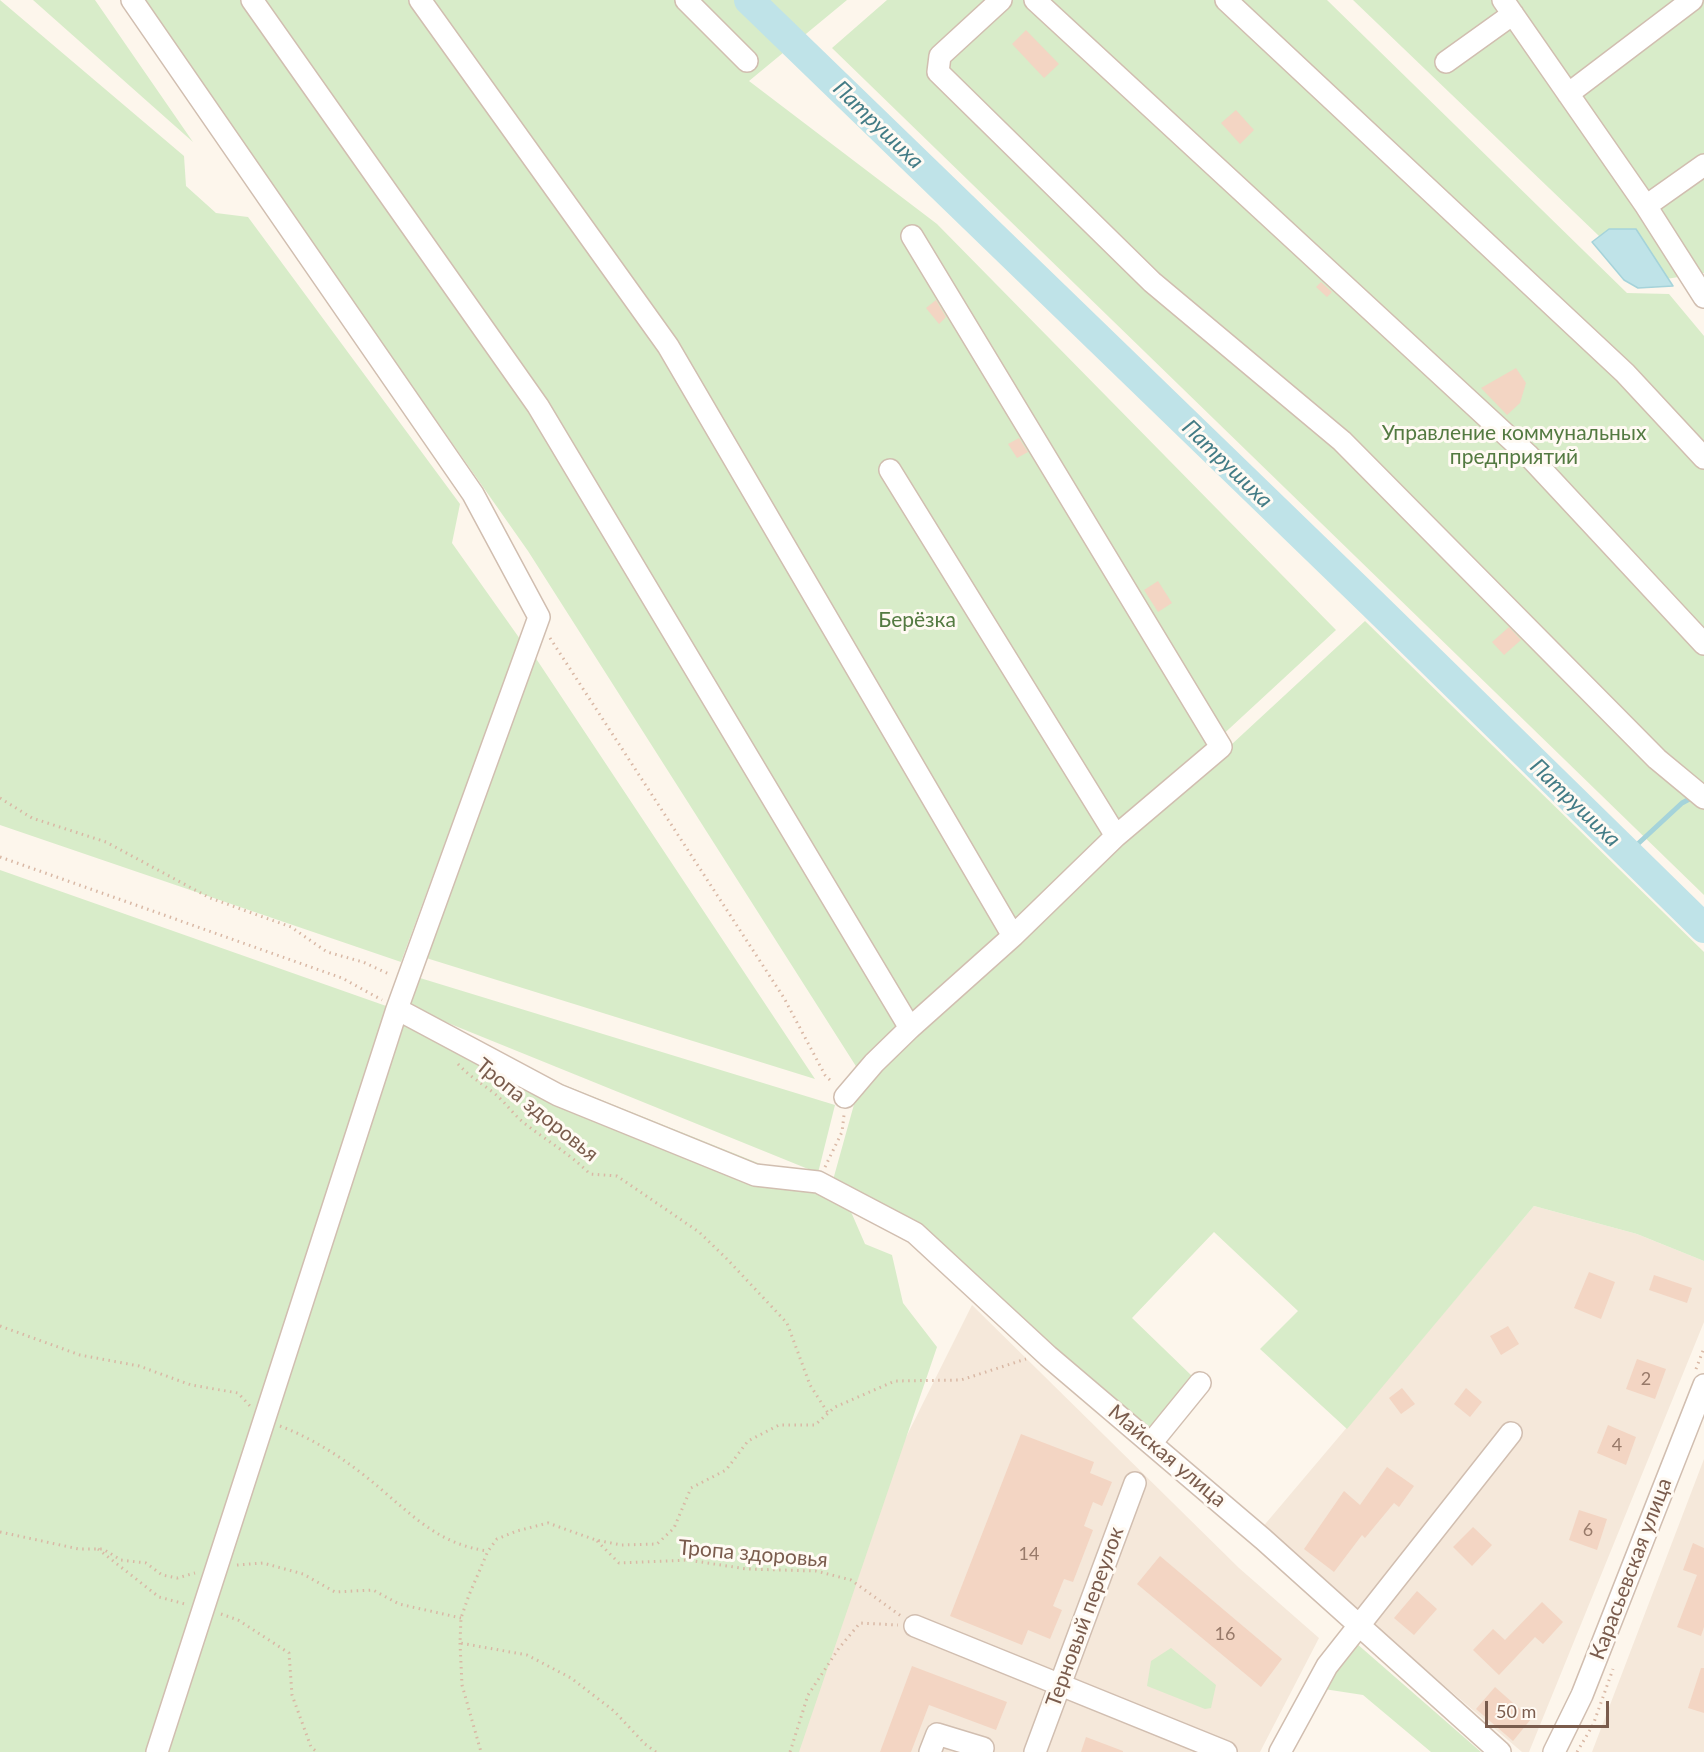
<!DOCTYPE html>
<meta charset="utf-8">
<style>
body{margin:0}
#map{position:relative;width:1704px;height:1752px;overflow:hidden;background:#fdf6ec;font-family:Lato,sans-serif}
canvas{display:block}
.scale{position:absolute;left:1485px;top:1701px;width:124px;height:27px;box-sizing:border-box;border:3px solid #7a5c4d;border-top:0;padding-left:8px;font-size:18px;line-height:21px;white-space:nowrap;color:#7a5c4d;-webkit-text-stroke:4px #fffaf3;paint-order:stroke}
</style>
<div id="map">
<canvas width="1704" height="1752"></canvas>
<div class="scale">50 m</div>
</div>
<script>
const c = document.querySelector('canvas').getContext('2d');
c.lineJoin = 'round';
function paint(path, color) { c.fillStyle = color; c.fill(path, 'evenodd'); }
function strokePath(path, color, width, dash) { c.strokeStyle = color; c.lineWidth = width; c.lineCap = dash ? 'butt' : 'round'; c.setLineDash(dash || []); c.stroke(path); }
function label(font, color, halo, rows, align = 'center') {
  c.font = font + ' Lato,sans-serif'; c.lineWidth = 6; c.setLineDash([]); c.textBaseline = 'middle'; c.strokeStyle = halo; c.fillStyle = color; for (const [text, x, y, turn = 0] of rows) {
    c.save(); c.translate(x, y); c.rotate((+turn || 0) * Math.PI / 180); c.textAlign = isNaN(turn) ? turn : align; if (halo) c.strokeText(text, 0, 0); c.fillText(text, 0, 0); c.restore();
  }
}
const residential = new Path2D(`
 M1534 1206 1637 1234 1704 1261V1322L1529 1752H1522L1261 1529Z
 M972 1305 1239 1568 1319 1638 1260 1752H749Z
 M1704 1459V1752H1592Z`);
const green = new Path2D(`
 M0 0 184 156 186 186 216 213 248 217 460 504 452 543 520 639 401 962 0 825Z
 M33 0H95L193 142Z
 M141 0H847L749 81 937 224 1336 630 859 1071 528 551Z
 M887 0H1327L1627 293 1669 294 1704 336V895L832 48Z
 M1353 0H1704V273L1647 282Z
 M1365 621 1704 952V1261L1637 1234 1534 1206 1347 1429 1260 1349 1298 1311 1214 1232 1132 1318 1192 1376 1149 1432 919 1225 833 1180 858 1090Z
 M535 657 815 1079 423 957Z
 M0 870 389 1007 147 1752H0Z
 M420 978 835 1105 818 1173 406 1006Z
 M403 1020 845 1198 865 1244 892 1255 903 1303 937 1347 799 1752H165Z
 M1356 1643 1481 1752H1431L1363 1695 1324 1689 1330 1675Z
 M1171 1648 1216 1685 1211 1708 1205 1709 1147 1686 1151 1661Z`);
const water = new Path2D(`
 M1609 229H1636L1673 286 1638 288 1624 280 1592 242Z`);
const stream = new Path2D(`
 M1628 853 1682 803 1695 796`);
const river = new Path2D(`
 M749 0 1374 605 1704 928`);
const building = new Path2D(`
 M1026 30 1059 64 1044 78 1012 44Z
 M1236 110 1254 130 1240 144 1221 123Z
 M1321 282 1332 292 1327 297 1316 287Z
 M936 300 946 317 939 324 926 308Z
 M1516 368 1526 383 1520 403 1507 415 1481 388Z
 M1019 438 1028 452 1017 458 1008 444Z
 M1158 581 1172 603 1158 612 1144 590Z
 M1509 627 1521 640 1504 655 1492 642Z
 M1589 1272 1615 1282 1601 1319 1574 1308Z
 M1654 1275 1692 1288 1687 1303 1649 1290Z
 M1508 1326 1519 1344 1501 1355 1490 1336Z
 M1637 1359 1666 1369 1655 1399 1626 1389Z
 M1402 1388 1415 1404 1401 1414 1389 1398Z
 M1466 1388 1482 1402 1470 1417 1454 1404Z
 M1608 1425 1636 1437 1626 1465 1597 1453Z
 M1021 1434 1094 1462 1090 1473 1112 1482 1102 1506 1093 1502 1084 1526 1093 1530 1073 1582 1064 1579 1053 1606 1062 1610 1050 1639 1028 1630 1022 1645 950 1616Z
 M1387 1467 1414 1486 1399 1507 1394 1503 1365 1538 1362 1535 1334 1572 1304 1549 1344 1491 1360 1505Z
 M1579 1510 1607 1519 1597 1550 1569 1540Z
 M1473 1527 1492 1545 1472 1566 1453 1547Z
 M1693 1543 1704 1548V1627L1701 1636 1677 1627 1697 1575 1683 1570Z
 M1160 1556 1282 1659 1261 1687 1137 1584Z
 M1417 1591 1437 1609 1414 1635 1394 1618Z
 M1542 1602 1563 1622 1543 1644 1535 1637 1499 1675 1473 1650 1493 1629 1505 1640Z
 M912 1666 1007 1702 996 1730 929 1705 911 1752H880Z
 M1701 1668H1704V1713L1688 1708Z
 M1495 1687 1531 1719 1513 1741 1476 1709Z
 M1086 1737 1123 1751V1752H1081Z`);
const path = new Path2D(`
 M550 638 784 998 825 1075 833 1083
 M0 798 32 818 106 842 210 898 291 927 327 952 363 962 391 975
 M0 857 342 978 382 1000
 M458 1064C469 1076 481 1083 494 1093 505 1102 513 1114 524 1123 547 1141 569 1153 590 1174L617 1176 699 1232 727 1259 787 1323 810 1385 828 1413
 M825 1167 842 1132 844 1115
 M0 1326 80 1355 139 1366 191 1385 238 1393 250 1406
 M1696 1369 1704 1348
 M280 1426C317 1440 352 1464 382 1490 416 1519 442 1545 488 1551
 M0 1532 79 1549H103L121 1560 146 1563 162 1575 177 1578 195 1573
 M597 1541 619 1563 688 1560 747 1569 816 1571 851 1580 901 1616
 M98 1549 159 1597 185 1604
 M237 1565 263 1563 303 1574 335 1592 373 1590 399 1604 461 1618
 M221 1614 238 1620 289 1653 292 1695 311 1747 317 1752
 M460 1643 462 1685 481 1752
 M656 1752 645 1744 614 1711 571 1678 527 1655 460 1643 461 1618 469 1595 488 1551 497 1539 517 1531 548 1523 596 1540 621 1545 657 1544 674 1528 691 1488 726 1470 748 1441 779 1425H815L835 1407 895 1381 961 1380 1026 1359
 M790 1752 808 1695 839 1648 860 1623 898 1625
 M1577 1752 1593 1725 1613 1669`);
const minor = new Path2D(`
 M132 0 473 494 539 617 397 1009 157 1752
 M252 0 538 406 910 1028
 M420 0 668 346 1013 936
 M686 0 747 61
 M1001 0 940 56 938 72 1152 282 1342 441 1657 759 1704 798
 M1035 0 1528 455 1704 644
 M1226 0 1625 373 1704 458
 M1503 0 1646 206 1704 297
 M1446 62 1513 14
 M1568 94 1692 0
 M1646 206 1704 165
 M890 470 1116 836
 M397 1009 558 1095 755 1175 818 1182 915 1233 1048 1356 1263 1539 1500 1752
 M845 1097 874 1063 910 1028 1013 936 1116 836 1221 747 912 236
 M1152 1442 1200 1383
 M915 1626 1226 1752
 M930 1752 937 1734 983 1748 982 1752
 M1035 1752 1135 1483
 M1280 1752 1327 1666 1511 1433
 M1554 1752 1582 1695 1704 1385`);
const numberNames = [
 ["2",1646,1379],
 ["4",1617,1445],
 ["6",1588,1530],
 ["14",1029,1554],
 ["16",1225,1634]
];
const parkNames = [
 ["Управление коммунальных",1514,433],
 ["предприятий",1514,457],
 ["Берёзка",917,620]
];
const streetNames = [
 ["Тропа здоровья",537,1110,39],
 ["Майская улица",1167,1456,40],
 ["Тропа здоровья",753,1554,5],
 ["Карасьевская улица",1631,1569,-69],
 ["Терновый переулок",1085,1617,-70]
];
const waterNames = [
 ["Патрушиха",878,125,44],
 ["Патрушиха",1227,464,44],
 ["Патрушиха",1575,803,44]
];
paint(residential, '#f5e8da');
paint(green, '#d8ecc9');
paint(water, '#bfe3e8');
strokePath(water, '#a5d3da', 1.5);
strokePath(stream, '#a5d3da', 5);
strokePath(river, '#bfe3e8', 30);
paint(building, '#f3d5c3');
strokePath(minor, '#d1beb0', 24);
strokePath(path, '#d9b8a5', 3, [1.5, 4.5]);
strokePath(minor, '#fff', 21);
label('18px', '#987a6a', null, numberNames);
label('21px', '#537a41', '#fffaf3', parkNames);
label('21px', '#7a5c4d', '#fffaf3', streetNames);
label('italic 22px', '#437c86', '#fffaf3', waterNames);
</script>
